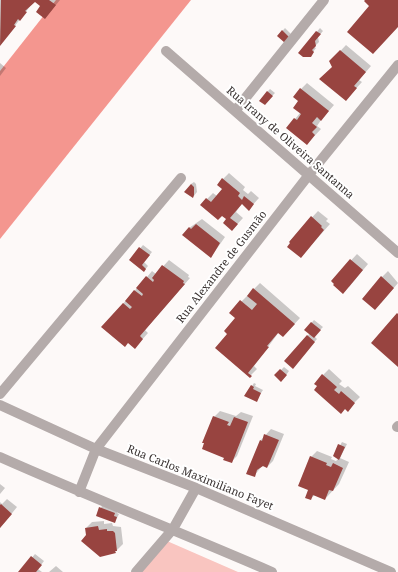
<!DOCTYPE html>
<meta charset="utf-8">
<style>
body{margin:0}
canvas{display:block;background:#fdf9f8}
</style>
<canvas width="398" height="572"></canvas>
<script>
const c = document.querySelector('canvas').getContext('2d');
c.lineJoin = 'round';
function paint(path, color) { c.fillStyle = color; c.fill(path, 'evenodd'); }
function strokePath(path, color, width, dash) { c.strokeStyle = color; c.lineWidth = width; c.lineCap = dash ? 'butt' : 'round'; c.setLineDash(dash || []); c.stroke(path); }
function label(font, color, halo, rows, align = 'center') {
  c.font = font + ' "Noto Serif",serif'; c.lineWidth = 4; c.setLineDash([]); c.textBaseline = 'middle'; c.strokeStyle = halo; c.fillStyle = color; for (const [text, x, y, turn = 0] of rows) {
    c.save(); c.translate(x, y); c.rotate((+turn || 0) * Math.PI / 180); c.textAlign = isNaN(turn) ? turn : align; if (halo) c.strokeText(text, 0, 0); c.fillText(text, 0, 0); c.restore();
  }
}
const green = new Path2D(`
 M167 541 238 572H141Z`);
const forest = new Path2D(`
 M56 0H191L0 239V71Z`);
const shadow = new Path2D(`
 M0 0H60L51 11 35 0 0 45Z
 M285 28 291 34 285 41 278 36Z
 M320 28 323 31 318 37 319 42 314 47 316 48 313 52 299 53Z
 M346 45 371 66 359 80 362 82 351 94 330 62Z
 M0 63 6 68 0 76Z
 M307 83 334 105 321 120 317 126 321 129 307 144 295 119 300 113 299 101 301 89Z
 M270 89 275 93 267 101V92Z
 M229 173 245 187 243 190 248 194 251 191 259 198 249 209 242 203 236 212 243 218 232 230 227 219 207 199 213 193 217 196 223 189V179Z
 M194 182 196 184 197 192 193 197 191 184Z
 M318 211 328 219 326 221 330 224 306 251 290 241Z
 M202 219 225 237 211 257 189 228Z
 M143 245 152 252 144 262 148 266 144 271 130 260Z
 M357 254 368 264 349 287 335 284 332 281Z
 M169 260 189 275 188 277 190 278 145 330 148 333 140 342H128L102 327 147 277 152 271 156 274Z
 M388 271 398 283 381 303 382 277Z
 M260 283 300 318 289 330 279 332 254 366 257 369 250 376 217 348 228 334 236 318 230 313Z
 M314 320 323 327 314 336 317 339 295 364 286 361 310 333 306 329Z
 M284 367 289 371 284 378 276 375Z
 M329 369 342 381 339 384 345 388 348 386 360 397 347 410 323 375Z
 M254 383 256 384 255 386 263 390 256 401 252 386Z
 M220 411 236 416 241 412 253 416 237 456 231 462 225 457 214 417Z
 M271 429 284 434 273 461 267 467 262 466 254 476 261 440Z
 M342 442 347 444 340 458 349 462 339 484 325 499 315 495 310 499 311 457 317 451 332 457 331 459 336 461 339 458 334 456Z
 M0 484 5 488 0 494Z
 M7 499 17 507 0 528V502L2 504Z
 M103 504 118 510 117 513 119 514 115 522 97 515Z
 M104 521V524L112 523 113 526 121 527 123 544 115 552 87 535 86 528 92 522Z
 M35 554 44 561 38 569 42 572H20Z
 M56 566 63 572H49Z`);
const building = new Path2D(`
 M1 0H49L56 5 45 19 36 12 40 6 35 2 25 11 27 12 20 21 18 19 14 25 16 26 0 46Z
 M365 0H398V27L373 54 347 32 369 6 364 1Z
 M282 30 289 37 285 43 277 36Z
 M316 31 321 34 315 41 316 46 312 50 314 52 311 57H303L298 53Z
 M340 50 366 72 354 86 357 88 346 101 319 79 332 67 329 61Z
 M300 88 329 111 321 121 317 117 312 123 317 127 312 132 315 135 307 145 286 128 294 118 297 120 301 114 293 108 298 101 293 97Z
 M267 91 273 96 265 105 259 101Z
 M222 178 240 193 238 196 242 200 244 196 254 204 249 211 242 204 230 218 238 224 232 231 223 223 226 219 222 216 218 220 200 205 206 198 211 202 222 189 217 185Z
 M191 184 194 187V195L193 198 184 192Z
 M311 216 322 226 321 227 324 230 301 258 287 247 290 243 289 242Z
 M196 224 220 243 211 258 182 235 189 227 191 229Z
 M139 247 150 255 142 265 146 269 144 272 129 260Z
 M350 259 363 270 343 294 333 285 334 284 331 281Z
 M162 265 184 281 183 283 185 284 140 336 143 339 135 349 128 343 125 347 101 327 123 303 130 309 132 307 125 301 134 290 142 296 143 294 136 288 146 276 153 282 154 280 152 278Z
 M381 276 394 288 375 310 362 299Z
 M253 288 295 324 283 337 278 333 267 346 269 347 248 373 252 376 250 378 215 348 227 334 224 331 235 318 229 313 240 300 252 310 257 304 247 296Z
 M397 313 398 314V367L371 343Z
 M311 322 321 330 314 338 304 330Z
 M307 335 315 342 293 369 284 361Z
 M280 369 287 375 281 382 274 375Z
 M322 374 337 387 334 390 339 394 341 391 355 403 348 412 345 409 341 414 314 390 317 386 314 384Z
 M251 385 254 387 253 389 261 393 257 402 244 396Z
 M213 416 229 422 227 425 230 426 234 417 248 422 232 463 223 460 224 458 202 449 204 443H202Z
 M264 434 279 440 267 468 263 466 257 470 255 477 246 474 260 440 262 441Z
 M338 444 345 447 339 460 333 456Z
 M310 456 327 463 326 465 331 467 333 463 343 468 333 491 329 490 325 500 313 495 311 500 305 498 308 490 298 486Z
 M1 504 12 514 0 528V505Z
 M99 507 115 513 114 516 117 517 115 523 96 516Z
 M98 526 99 530 107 529V531H113L115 533 117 551H115L116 553 100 557 81 541 86 535 85 528Z
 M31 556 42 565 36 572H18Z`);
const minor = new Path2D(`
 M166 51 398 253
 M235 111 324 0
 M0 394 181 178
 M0 405 96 449 196 488 391 572
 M397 427 398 426
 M0 457C90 497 182 533 272 572
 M79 492 96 449 308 176 398 65
 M136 572 173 529 196 488`);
const streetNames = [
 ["Rua Irany de Oliveira Santanna",290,143,41],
 ["Rua Alexandre de Gusmão",222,267,-52],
 ["Rua Carlos Maximiliano Fayet",200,478,22]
];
paint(green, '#f9c5c0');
paint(forest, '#f4968f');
paint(shadow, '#0003');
paint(building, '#984440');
strokePath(minor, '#b4abaa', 10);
label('11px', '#393231', '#fff', streetNames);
</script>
